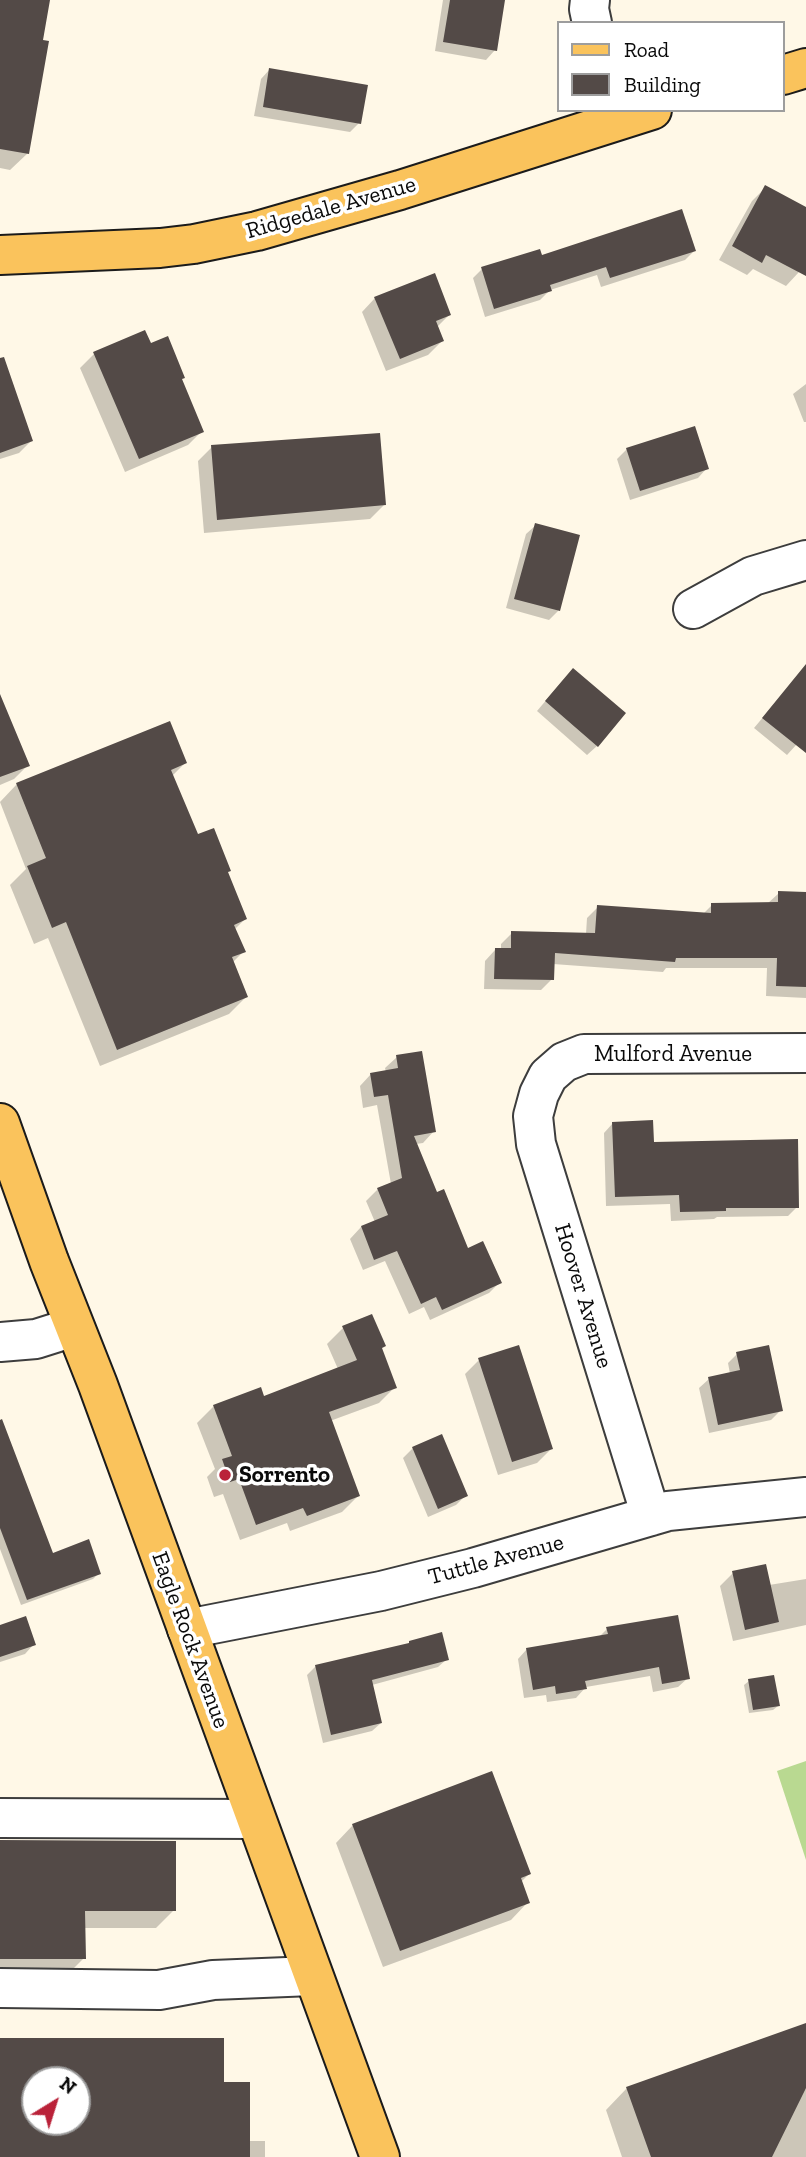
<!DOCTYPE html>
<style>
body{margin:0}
#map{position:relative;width:806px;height:2157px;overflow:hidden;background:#fff8e7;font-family:"Zilla Slab",serif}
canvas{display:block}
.legend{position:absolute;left:557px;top:21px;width:228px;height:91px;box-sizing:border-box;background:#fff;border:2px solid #9d9d9d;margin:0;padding:9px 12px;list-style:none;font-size:21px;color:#0a0a0a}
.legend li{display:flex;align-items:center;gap:14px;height:35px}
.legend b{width:35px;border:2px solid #9d9d9d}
.north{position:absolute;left:21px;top:2066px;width:70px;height:70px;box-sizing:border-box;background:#fff;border:2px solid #9d9d9d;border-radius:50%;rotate:38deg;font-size:19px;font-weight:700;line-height:28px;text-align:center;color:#0a0a0a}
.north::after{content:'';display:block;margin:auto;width:24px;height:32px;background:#ba2239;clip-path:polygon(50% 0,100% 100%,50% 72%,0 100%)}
</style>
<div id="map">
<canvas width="806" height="2157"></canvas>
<ul class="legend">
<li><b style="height:9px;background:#fac35c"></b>Road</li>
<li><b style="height:19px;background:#534a47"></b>Building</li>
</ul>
<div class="north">N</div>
</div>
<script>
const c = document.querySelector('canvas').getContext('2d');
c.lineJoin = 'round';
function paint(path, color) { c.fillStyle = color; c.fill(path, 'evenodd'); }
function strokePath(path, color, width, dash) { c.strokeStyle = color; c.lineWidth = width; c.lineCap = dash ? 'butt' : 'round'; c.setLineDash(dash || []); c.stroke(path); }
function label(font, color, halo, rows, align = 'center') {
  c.font = font + ' "Zilla Slab",serif'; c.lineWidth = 7; c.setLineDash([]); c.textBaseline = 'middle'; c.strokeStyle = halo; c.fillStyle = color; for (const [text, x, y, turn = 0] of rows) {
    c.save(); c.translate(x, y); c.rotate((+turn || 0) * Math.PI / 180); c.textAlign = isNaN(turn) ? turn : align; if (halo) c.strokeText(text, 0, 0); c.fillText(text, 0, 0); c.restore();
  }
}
const forest = new Path2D(`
 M806 1761V1860L777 1771Z`);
const shadow = new Path2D(`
 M0 0H48L28 153 10 170 0 168Z
 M443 0H491L495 50 486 60 435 51Z
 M270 69 359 123 350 132 254 116 261 79Z
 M766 187 806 209V260L799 272 786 286 753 269 747 275 719 260 752 201Z
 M694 251 685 260 601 287 597 275 550 290 540 300 485 317 473 278 482 269 541 258Z
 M375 298 449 315 437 327 442 341 428 355 386 371 362 312Z
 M150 345 180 380 202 431 188 445 125 472 80 368 94 354Z
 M806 384V422H804L793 394Z
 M0 388 31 441 19 453 0 459Z
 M212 447 384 505 370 519 204 533 198 461Z
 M627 449 707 468 698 478 630 500 617 459Z
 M536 525 558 611 549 620 506 608 526 534Z
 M806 666V734L787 755 754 728Z
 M564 679 597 746 587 755 537 711Z
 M0 709 28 765 14 779 0 785Z
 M185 763 172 776 197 837 226 873 245 919 234 930 244 951 232 963 246 997 229 1014 100 1066 48 938 34 944 10 885 26 869 0 802 17 784Z
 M779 893 806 894V998L766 996 767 968H666L663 972 553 964 552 979 541 990 484 989 485 961 495 950H501V944L512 933 586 934 587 918 598 907 703 914 712 905 767 904Z
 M397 1057 434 1131 423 1143 416 1144 436 1194 467 1250 500 1282 489 1293 430 1320 424 1307 409 1314 385 1261 363 1270 350 1239 361 1227 375 1222 366 1201 378 1189 391 1184 377 1105 363 1108 360 1086 371 1074 386 1072 385 1068Z
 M613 1123 652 1144 797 1207 788 1216 717 1217 714 1219 671 1221 670 1204 606 1206 604 1133Z
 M343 1328 395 1387 379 1403 330 1421 358 1496 342 1512 290 1531 287 1523 240 1540 223 1494 214 1497 207 1477 215 1469 197 1423 214 1406 263 1398 338 1369 327 1344Z
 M737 1354 781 1410 771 1420 709 1433 699 1388 709 1379 730 1374 728 1363Z
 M479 1360 551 1449 537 1463 498 1475 465 1374Z
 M0 1439 52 1555 99 1573 93 1579 21 1605 0 1549Z
 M413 1448 465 1496 456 1505 428 1517 403 1458Z
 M733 1573 769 1585 806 1579V1625L733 1641 720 1586Z
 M0 1627 34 1644 25 1654 0 1662Z
 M607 1629 688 1678 678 1687 653 1692 650 1676 586 1687 576 1698 547 1702 546 1695 524 1698 518 1659 527 1649 599 1637Z
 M410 1642 447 1659 438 1667 372 1685 381 1723 372 1731 323 1743 307 1675 316 1666 407 1645Z
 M749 1681 778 1706 773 1710 749 1713 744 1685Z
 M353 1825 529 1874 521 1882 528 1902 511 1920 383 1967 336 1843Z
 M0 1842 174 1910 156 1928H84V1958L66 1976H0Z
 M806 2025V2157H622L606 2110 627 2088Z
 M0 2040 223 2084 248 2141H265V2157H0ZM35 2080H77V2122H35Z`);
const building = new Path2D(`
 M0 0H50L43 40 49 41 29 154 0 149Z
 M450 0H505L497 51 443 42Z
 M269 68 368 85 361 124 263 107Z
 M765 185 806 207V276L766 255 762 263 732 246Z
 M682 209 696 251 610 278 606 267 550 285 552 291 494 309 481 267 540 249 542 255Z
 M435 273 451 315 436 321 444 341 400 359 374 297Z
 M145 330 151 343 168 336 185 378 182 379 204 432 139 459 93 352Z
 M4 357 33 441 0 453V358Z
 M695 426 709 469 640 491 626 448Z
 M380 433 386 505 217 520 211 445Z
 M535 523 580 535 560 611 514 599Z
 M806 664V753L762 718Z
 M573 668 626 713 598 747 545 701Z
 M0 694 30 766 0 777Z
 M170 721 187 763 171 770 198 834 214 828 231 871 228 872 247 919 234 925 246 952 232 957 248 997 117 1050 66 922 52 928 27 866 46 858 16 783Z
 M778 891 806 892V987L776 986 777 958H676L675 962 555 953 554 980 494 979 495 948H511V931L595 933 597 905 711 913V903L778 902Z
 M422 1051 436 1132 414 1136 437 1192 444 1189 468 1248 483 1241 502 1283 442 1310 436 1297 421 1304 397 1251 374 1260 361 1226 388 1215 377 1188 402 1178 388 1095 374 1097 370 1073 398 1068 396 1055Z
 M653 1120 654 1142 798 1139 799 1208H726V1211L680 1212 679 1195 615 1197 612 1122Z
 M372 1314 386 1346 382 1348 397 1388 329 1412 360 1496 307 1516 303 1508 256 1525 239 1479 230 1482 222 1459 232 1456 213 1405 261 1387 264 1396 357 1360 342 1326Z
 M519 1345 553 1449 512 1462 478 1358Z
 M769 1345 783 1411 718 1425 708 1377 740 1370 736 1352Z
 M2 1419 53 1553 89 1539 101 1574 27 1600 0 1528V1420Z
 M442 1434 468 1496 438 1509 412 1447Z
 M766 1564 779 1622 745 1630 732 1571Z
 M678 1615 690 1679 662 1684 659 1667 585 1681 587 1689 556 1694 555 1686 533 1690 526 1648 608 1634 606 1627Z
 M26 1616 36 1645 0 1657V1625Z
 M442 1632 449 1660 372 1680 382 1723 331 1735 315 1665 409 1643V1641Z
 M774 1675 780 1706 753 1710 748 1679Z
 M492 1771 531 1874 521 1878 530 1903 400 1951 352 1824Z
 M0 1840 176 1841V1911H85L86 1959H0Z
 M806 2023V2088L772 2157H651L626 2087Z
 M0 2038H224V2082H250V2157H0ZM35 2080H77V2122H35Z`);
const minor = new Path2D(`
 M590 0 589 9 592 23
 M693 609 753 576 806 560
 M0 1342 36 1339 74 1327
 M651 1516 536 1144 533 1116 539 1094 548 1076 564 1062 584 1054 806 1053
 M187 1629 381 1591 473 1568 668 1511 806 1497
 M0 1818 255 1819
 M0 1988 159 1990 213 1980 312 1976`);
const major = new Path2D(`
 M783 75 806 68
 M0 255 160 248 194 244 257 231 400 190 652 110
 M0 1123 49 1261 98 1385 380 2157`);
const markers = [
 [225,1475,7,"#ba2239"]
];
const streetNames = [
 ["Ridgedale Avenue",331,208,-16],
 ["Mulford Avenue",673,1054],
 ["Hoover Avenue",583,1296,73],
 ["Tuttle Avenue",496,1560,-15],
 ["Eagle Rock Avenue",190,1640,70]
];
const poiNames = [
 ["Sorrento",239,1475]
];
paint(forest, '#b9d991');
paint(shadow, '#0003');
paint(building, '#534a47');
strokePath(minor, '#3d3d3d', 42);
strokePath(major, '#1b1b1b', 42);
strokePath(minor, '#fff', 38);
strokePath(major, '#fac35c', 38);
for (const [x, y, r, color] of markers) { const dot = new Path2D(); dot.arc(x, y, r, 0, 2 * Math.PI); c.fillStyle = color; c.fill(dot); strokePath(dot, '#fff', 2.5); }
label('23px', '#0a0a0a', '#fff', streetNames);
label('bold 23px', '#0a0a0a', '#fff', poiNames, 'left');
</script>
